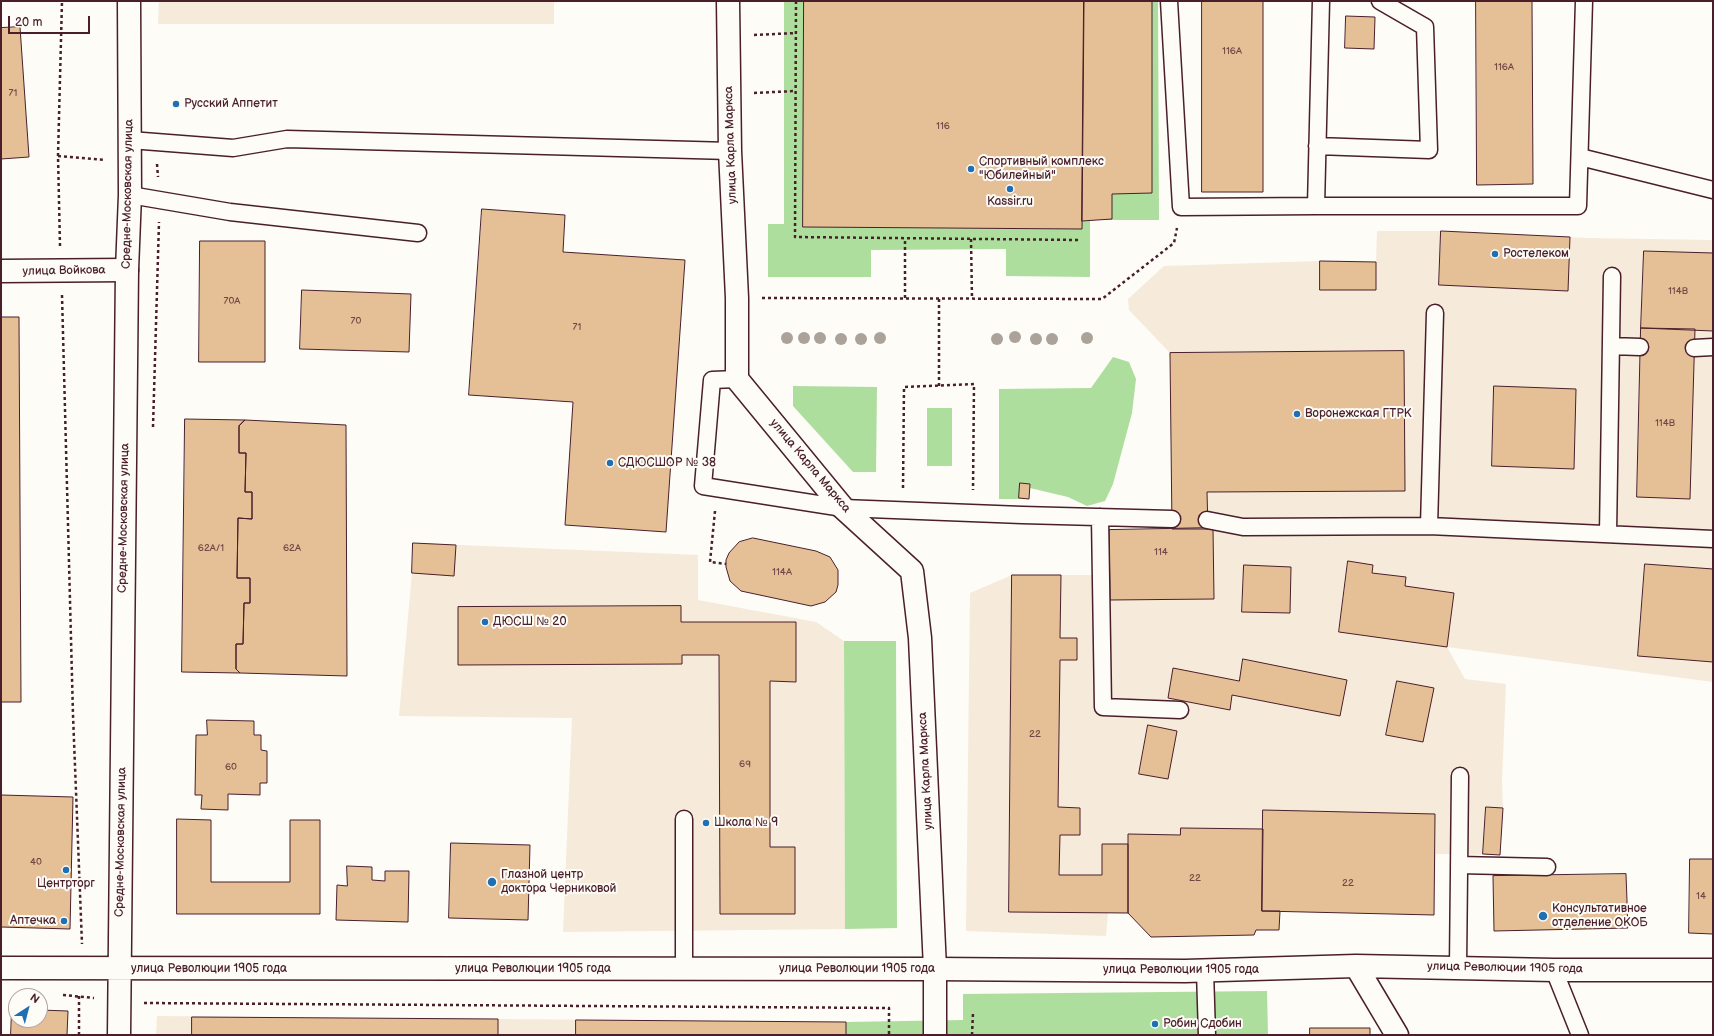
<!DOCTYPE html>
<meta charset="utf-8">
<style>
body{margin:0}
#map{position:relative;width:1714px;height:1036px;overflow:hidden;background:#fdfcf7;font-family:"Balsamiq Sans",sans-serif}
canvas{display:block}
.frame{position:absolute;inset:0;border:2px solid #4a1f2b;pointer-events:none}
.north{position:absolute;left:8px;top:988px;width:40px;height:40px;box-sizing:border-box;background:#fdfcf7;border:1px solid #b5a4a5;border-radius:50%;rotate:36deg;font-size:11px;font-weight:700;line-height:16px;text-align:center;color:#4a1f2b}
.north::after{content:'';display:block;margin:auto;width:14px;height:18px;background:#1f6fb2;clip-path:polygon(50% 0,100% 100%,50% 72%,0 100%)}
.scale{position:absolute;left:8px;top:16px;width:82px;height:18px;box-sizing:border-box;border:2px solid #4a1f2b;border-top:0;padding-left:5px;font-size:12px;line-height:14px;white-space:nowrap;color:#4a1f2b;-webkit-text-stroke:3px #fdfcf7;paint-order:stroke}
</style>
<div id="map">
<canvas width="1714" height="1036"></canvas>
<div class="frame"></div>
<div class="north">N</div>
<div class="scale">20 m</div>
</div>
<script>
const c = document.querySelector('canvas').getContext('2d');
c.lineJoin = 'round';
function paint(path, color) { c.fillStyle = color; c.fill(path, 'evenodd'); }
function strokePath(path, color, width, dash) { c.strokeStyle = color; c.lineWidth = width; c.lineCap = dash ? 'butt' : 'round'; c.setLineDash(dash || []); c.stroke(path); }
function label(font, color, halo, rows, align = 'center') {
  c.font = font + ' "Balsamiq Sans",sans-serif'; c.lineWidth = 4; c.setLineDash([]); c.textBaseline = 'middle'; c.strokeStyle = halo; c.fillStyle = color; for (const [text, x, y, turn = 0] of rows) {
    c.save(); c.translate(x, y); c.rotate((+turn || 0) * Math.PI / 180); c.textAlign = isNaN(turn) ? turn : align; if (halo) c.strokeText(text, 0, 0); c.fillText(text, 0, 0); c.restore();
  }
}
const built = new Path2D(`
 M159 1H554V24H158Z
 M1377 231H1441L1587 238 1713 240V682L1447 647 1465 679 1506 684 1502 781 1503 808 1500 855 1436 854 1434 915 1280 911 1279 930H1256L1254 935 1151 937 1128 913H1108L1106 936 966 931 970 593 1012 575H1109V530L1172 529 1170 353 1129 310 1128 299 1164 266 1320 261 1376 262Z
 M413 543 698 555V600L816 622 844 641 845 929 563 932 572 718 399 716 412 573Z
 M157 1016 846 1022V1035H156Z`);
const green = new Path2D(`
 M784 1H1158L1159 220H1090V277L1006 276V249L871 250V277H768V224H784Z
 M1113 357 1129 362 1136 379 1132 413 1113 484 1105 501 1087 506 1068 497 1030 488 1029 499H999V389L1091 388Z
 M793 386 877 387 876 472H853L793 406Z
 M927 408H952V466H927Z
 M844 641H896L897 928 845 929Z
 M1267 991 1268 1035H846V1022L963 1020V994Z`);
const building = new Path2D(`
 M804 1H1084L1082 229 803 227Z
 M1084 1H1152V193L1112 194V219L1082 221Z
 M1202 1H1263V192H1202Z
 M1476 1H1532L1533 184 1477 185Z
 M1346 16 1375 17 1374 49 1345 48Z
 M20 27 29 157 1 159V28Z
 M482 209 565 215 563 252 685 260 666 532 565 525 573 402 469 395Z
 M1441 231 1570 237 1568 291 1439 285Z
 M200 241H265V362H199Z
 M1644 251 1713 253V331L1641 328Z
 M1320 261 1376 262V290H1320Z
 M302 290 411 294 409 352 300 349Z
 M1 317H19L21 702H1Z
 M1641 328 1695 329 1690 499 1637 497Z
 M1404 351 1405 491 1207 492 1208 529H1172L1170 353Z
 M1494 386 1576 389 1574 469 1492 466Z
 M185 419 245 420 239 426V453H246L245 492H252V519L238 518 237 578H250V603H244L243 644H236V669L240 673 182 672Z
 M245 420 346 425 347 676 240 673 236 669V644H243L244 603H250V578H237L238 518 252 519V492H245L246 453H239V426Z
 M1020 483 1030 484 1029 499 1019 498Z
 M1213 528 1214 599 1110 600 1109 530Z
 M753 538 816 551 830 557 838 570V585L836 592 825 602 811 606 741 591 730 581 726 567V560L729 553 739 542Z
 M413 543 456 545 454 576 412 573Z
 M1348 561 1373 565 1372 573 1406 577 1405 586 1454 593 1447 647 1339 632Z
 M1645 564 1713 569V662L1638 656Z
 M1244 565 1291 567 1290 613 1242 612Z
 M1012 575H1061L1060 638H1077V660H1060L1058 807 1080 808V835H1060L1059 875H1102V844H1128V913L1009 912Z
 M681 606V622H796V682L770 681V847H795V914H720L719 655H682V664L458 665V607Z
 M1243 659 1347 680 1340 716 1232 695 1230 710 1168 698 1173 668 1239 681Z
 M1397 681 1434 688 1423 742 1386 735Z
 M207 720 254 721V735H261V750L267 751V783H260V795L228 794V810L201 809 202 795H195L196 735H207Z
 M1148 725 1177 731 1168 779 1139 774Z
 M1 795 73 797 70 929 1 927Z
 M1486 807 1503 808 1500 855 1483 854Z
 M1263 810 1435 814 1434 915 1262 911Z
 M177 819 211 820V882H290V820H320V914H177Z
 M1181 828 1263 829 1262 911H1280L1279 930H1256L1254 935 1151 937 1128 913V834L1180 835Z
 M451 843 530 845 528 920 449 918Z
 M1690 859H1713V934L1689 933Z
 M347 866 372 867V880L385 881V871H409L408 922 336 920 337 885 347 886Z
 M1626 874 1628 928 1494 931 1493 876Z
 M12 1009H16V1020H40V1010L68 1011 67 1035H11Z
 M192 1017 498 1019V1035H192Z
 M576 1020 846 1022V1035H576Z
 M1310 1028H1370V1035H1310Z`);
const path = new Path2D(`
 M796 1 795 237 1079 240
 M754 35 796 33
 M754 93 795 91
 M58 156 105 160
 M157 164 158 177
 M971 239 972 299
 M60 246 58 156 62 1
 M62 295 73 715 82 944
 M762 298 1102 299 1174 243 1177 228
 M905 298V238
 M939 386V298
 M153 427 159 222
 M903 488 904 387 974 384 973 490
 M715 511 710 562 726 564
 M63 995 94 998
 M144 1003 889 1008V1035
 M79 1035V993
 M972 1035 973 1013`);
const lane = new Path2D(`
 M1169 1 1181 207 1316 206
 M1321 1 1316 206H1578L1584 1
 M130 140 233 148 287 139 730 151
 M1317 146 1429 150 1425 27 1380 1
 M1580 157 1713 190
 M130 195 230 212 418 233
 M1611 346 1640 347
 M1694 348 1713 347
 M737 379 712 380 703 486 843 508 1022 515 1172 519
 M1100 517 1103 707 1180 710
 M1207 520 1243 527 1429 526 1713 539
 M1429 526 1435 313
 M1608 534 1612 276
 M684 819V969
 M1459 865 1547 867
 M1458 967 1460 776
 M1554 970 1580 1035
 M1205 971 1207 1035`);
const street = new Path2D(`
 M728 1 730 151 737 298V379L843 508 912 571 920 638 935 969V1035
 M1 271 127 270`);
const secondary = new Path2D(`
 M1356 966 1397 1035
 M1 968 935 969 1185 971 1356 966 1554 970H1713
 M119 1035 127 270 130 195 129 1`);
const trees = [
 [1015,337],
 [787,338],
 [804,338],
 [820,338],
 [880,338],
 [1087,338],
 [841,339],
 [861,339],
 [997,339],
 [1036,339],
 [1052,339]
];
const markers = [
 [176,104,4,"#1f6fb2"],
 [971,169,4,"#1f6fb2"],
 [1010,189,4,"#1f6fb2"],
 [1495,254,4,"#1f6fb2"],
 [1297,414,4,"#1f6fb2"],
 [610,463,4,"#1f6fb2"],
 [485,622,4,"#1f6fb2"],
 [706,823,4,"#1f6fb2"],
 [66,870,4,"#1f6fb2"],
 [492,882,5,"#1f6fb2"],
 [1543,916,5,"#1f6fb2"],
 [64,921,4,"#1f6fb2"],
 [1155,1024,4,"#1f6fb2"]
];
const numberNames = [
 ["116А",1232,51],
 ["116А",1504,67],
 ["71",13,93],
 ["116",943,126],
 ["114В",1678,291],
 ["70А",232,301],
 ["70",356,321],
 ["71",577,327],
 ["114В",1665,423],
 ["62А/1",211,548],
 ["62А",292,548],
 ["114",1161,552],
 ["114А",782,572],
 ["22",1035,734],
 ["69",745,764],
 ["60",231,767],
 ["40",36,862],
 ["22",1195,878],
 ["22",1348,883],
 ["14",1701,896]
];
const poiNames = [
 ["Русский Аппетит",184,104],
 ["Спортивный комплекс",979,162],
 ["\"Юбилейный\"",979,176],
 ["Kassir.ru",1010,202,"center"],
 ["Ростелеком",1503,254],
 ["Воронежская ГТРК",1305,414],
 ["СДЮСШОР № 38",618,463],
 ["ДЮСШ № 20",493,622],
 ["Школа № 9",714,823],
 ["Глазной центр",501,875],
 ["доктора Черниковой",501,889],
 ["Центрторг",66,884,"center"],
 ["Консультативное",1552,909],
 ["отделение ОКОБ",1552,923],
 ["Аптечка",56,921,"right"],
 ["Робин Сдобин",1163,1024]
];
const streetNames = [
 ["улица Карла Маркса",731,145,-92],
 ["Средне-Московская улица",128,194,-89],
 ["улица Войкова",64,271,-1],
 ["улица Карла Маркса",810,466,50],
 ["Средне-Московская улица",124,518,-89],
 ["улица Карла Маркса",926,771,-93],
 ["Средне-Московская улица",121,842,-89],
 ["улица Революции 1905 года",1505,968,1],
 ["улица Революции 1905 года",209,969],
 ["улица Революции 1905 года",533,969],
 ["улица Революции 1905 года",857,969],
 ["улица Революции 1905 года",1181,970]
];
paint(built, '#f6eada');
paint(green, '#adde9e');
paint(building, '#e5c096');
strokePath(building, '#4a1f2b', 1);
strokePath(lane, '#4a1f2b', 19);
strokePath(street, '#4a1f2b', 25);
strokePath(secondary, '#4a1f2b', 25);
strokePath(path, '#4a1f2b', 2.5, [3, 3]);
strokePath(lane, '#fdfcf7', 16);
strokePath(street, '#fdfcf7', 22);
strokePath(secondary, '#fdfcf7', 22);
c.fillStyle = '#aba29a';
for (const [x, y] of trees) { c.beginPath(); c.arc(x, y, 6, 0, 2 * Math.PI); c.fill(); }
for (const [x, y, r, color] of markers) { const dot = new Path2D(); dot.arc(x, y, r, 0, 2 * Math.PI); c.fillStyle = color; c.fill(dot); strokePath(dot, '#fdfcf7', 1.5); }
label('10px', '#714746', null, numberNames);
label('12px', '#4a1f2b', '#fdfcf7', poiNames, 'left');
label('12px', '#4a1f2b', '#fdfcf7', streetNames);
</script>
